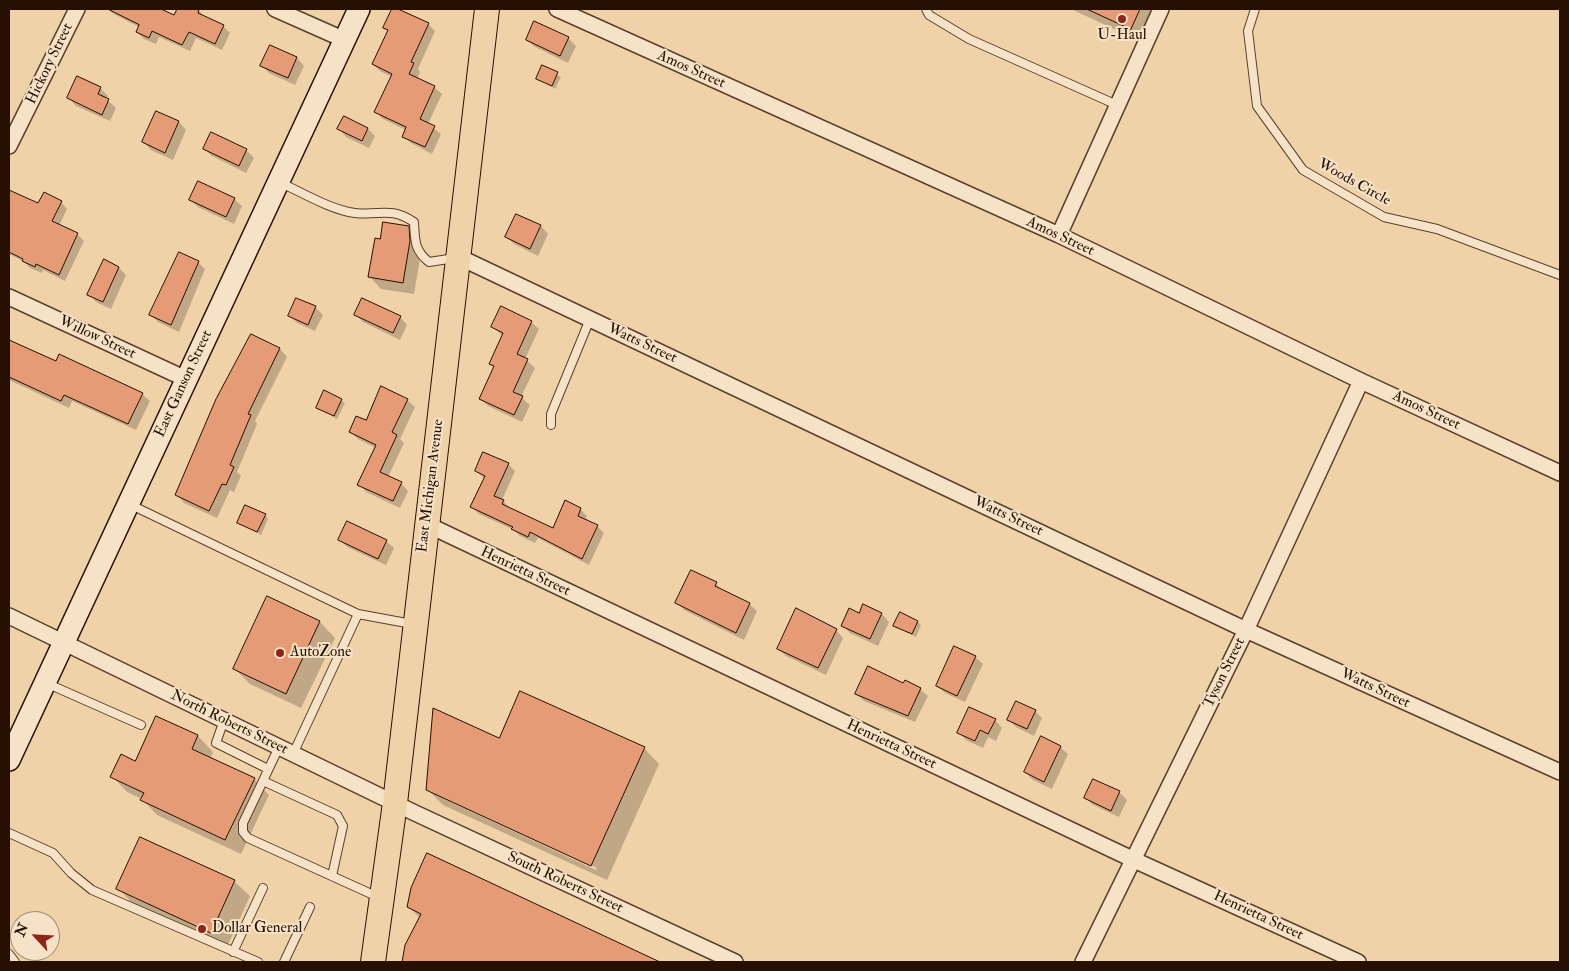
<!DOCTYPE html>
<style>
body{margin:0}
#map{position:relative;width:1569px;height:971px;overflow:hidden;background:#f0d2a9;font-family:"IM FELL Double Pica",serif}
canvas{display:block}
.frame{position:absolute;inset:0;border:10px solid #270f00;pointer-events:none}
.north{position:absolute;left:10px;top:911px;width:50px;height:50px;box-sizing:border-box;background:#f5e2c7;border:1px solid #a38e77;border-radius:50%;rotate:295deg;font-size:14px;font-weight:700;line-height:20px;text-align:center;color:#270f00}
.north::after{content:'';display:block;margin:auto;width:18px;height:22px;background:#8f2418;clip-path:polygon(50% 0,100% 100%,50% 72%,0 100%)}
</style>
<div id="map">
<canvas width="1569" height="971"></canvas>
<div class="frame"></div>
<div class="north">N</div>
</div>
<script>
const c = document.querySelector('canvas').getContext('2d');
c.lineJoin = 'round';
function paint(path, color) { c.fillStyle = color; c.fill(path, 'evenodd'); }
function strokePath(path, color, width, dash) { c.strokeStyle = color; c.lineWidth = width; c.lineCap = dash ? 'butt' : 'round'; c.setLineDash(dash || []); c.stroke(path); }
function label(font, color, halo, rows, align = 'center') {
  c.font = font + ' "IM FELL Double Pica",serif'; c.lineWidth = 4; c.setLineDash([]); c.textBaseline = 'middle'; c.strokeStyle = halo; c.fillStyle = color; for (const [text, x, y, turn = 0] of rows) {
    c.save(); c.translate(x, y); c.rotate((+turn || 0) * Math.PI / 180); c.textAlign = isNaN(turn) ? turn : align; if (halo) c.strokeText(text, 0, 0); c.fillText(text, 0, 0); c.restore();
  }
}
const shadow = new Path2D(`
 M108 9H158L175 17 179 9H198L205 18 223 26 230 33 222 50 196 38 190 51 159 37 156 44 144 39 137 32 139 27 114 14Z
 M393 9 428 24 435 31 418 69 420 72 417 79 434 87 442 94 428 124 441 134 432 154 411 143 404 136 406 130 383 119 376 112 392 77 380 71 373 64 388 32 384 28Z
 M1071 9H1162L1146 44Z
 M568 38 576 46 568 63 535 47 527 40Z
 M271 46 297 58 304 66 295 85 269 73 262 65Z
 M543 66 561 77 555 89 537 78Z
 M100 88 108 96 106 99 116 108 110 121 76 106 69 98Z
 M156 112 179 122 186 130 173 160 151 150 143 142Z
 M339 129H368L375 136 369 148 346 137Z
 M204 149 246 150 254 158 246 173 212 156Z
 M18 195 39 205 61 202 67 209 59 226 77 234 84 241 65 281 43 270 42 273 30 268 23 261 9 254V213Z
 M234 199 242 206 234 224 198 207 191 200Z
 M516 215 541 226 548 234 538 256 514 244 506 237Z
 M408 227 420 239 421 253 414 294 381 289 370 277 381 240Z
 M198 262 205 269 179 332 158 322 151 315Z
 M119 268 126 275 111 309 96 302 89 294Z
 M315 307 323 315 315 331 297 323 290 316Z
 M356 315 400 317 407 325 400 340 363 322Z
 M531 322 539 329 525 359 535 368 521 397 530 405 522 422 488 406 480 398 495 368 490 363 503 336 493 327Z
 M251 335 280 349 287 357 255 421 257 424 237 472 241 476 234 492 230 490 217 518 184 503 177 495Z
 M9 338 16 344 56 363 142 394 150 401 136 430 72 401 69 408 9 380Z
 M341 400 345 403 337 419 317 407Z
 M407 400 415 407 400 439 404 443 388 477 401 483 408 491 400 508 366 492 359 484 376 448 358 439 350 432Z
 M508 464 515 471 502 500 510 508 553 529 580 509 587 516 585 521 597 526 604 533 589 565 538 538 535 543 520 536 514 530 479 514 472 507 485 479 476 471Z
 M265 515 268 519 261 535 238 522Z
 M339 539 386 541 394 548 386 565 347 547Z
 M716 584 723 591 749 604 757 611 744 640 684 610 677 603Z
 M268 598 320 622 335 638 301 708 250 684 235 669Z
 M864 606 882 614 889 622 878 646 850 633 842 625 860 615Z
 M918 622 921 625 916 637 895 626Z
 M836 630 843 638 826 675 786 656 778 649Z
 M975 657 983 664 965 702 945 693 937 686Z
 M920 689 928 696 915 722 864 701 856 694Z
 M1035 711 1042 718 1034 736 1016 727 1009 720Z
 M157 717 198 736 213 752 210 759 254 779 269 795 241 854 157 815 142 799 127 792 112 776 136 763Z
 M995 720 1002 728 996 741 988 737 983 748 966 740 959 733Z
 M1060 747 1068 754 1052 789 1033 780 1025 772Z
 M644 748 659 764 607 880 443 805 427 789ZM442 795 597 868 596 870 442 798Z
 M1119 792 1127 800 1119 817 1093 805 1086 798Z
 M234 881 250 896 227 947 133 904 118 888Z
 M408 906 649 959 653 962H404L406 945 420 918Z`);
const building = new Path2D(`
 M108 9H161L174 15 177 9H199L198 13 224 25 215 44 189 32 182 45 152 31 149 38 136 32 139 25Z
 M392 9H398L429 23 411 62 414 63 409 74 435 86 420 119 435 126 425 147 402 137 406 127 374 112 392 74 372 64 388 30 383 28Z
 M1087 9H1140L1131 29Z
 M534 21 569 37 560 56 526 40Z
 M270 45 297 57 288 78 260 66Z
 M542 65 558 72 552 86 536 79Z
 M77 76 101 87 98 94 109 99 102 115 67 98Z
 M156 111 179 121 165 153 142 142Z
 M344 116 368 128 362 141 337 129Z
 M211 132 247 149 239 166 203 149Z
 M198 181 235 198 226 217 189 200Z
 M9 190 38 203 44 192 62 201 52 221 78 233 59 275 36 264 35 267 22 261 23 259 9 252Z
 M516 214 541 225 530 249 505 237Z
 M383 222 409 226 410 241 403 283 368 277 375 238 380 239Z
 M179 252 199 261 171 325 149 315Z
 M104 259 119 267 103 302 87 295Z
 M296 298 316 306 308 325 288 316Z
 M362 298 401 316 393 333 354 315Z
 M501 306 532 321 517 354 528 359 513 392 523 396 514 415 479 399 494 366 489 364 503 333 491 327Z
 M251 334 280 348 248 414 251 415 230 465 234 467 226 485 222 484 209 511 175 495 216 399Z
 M9 340 56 361 59 354 143 393 128 424 64 395 61 401 9 377Z
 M381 386 408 399 392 432 397 435 380 472 402 482 393 501 357 485 376 445 349 432 356 416 366 420Z
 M324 390 342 399 334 416 316 408Z
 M483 452 509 463 494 496 504 500 502 504 553 528 565 500 581 508 578 516 598 525 582 559 530 532 528 537 511 529 513 527 470 507 485 476 475 471Z
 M245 505 266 514 257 532 237 523Z
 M347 521 387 540 378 559 338 540Z
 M691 570 717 582 715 586 750 603 736 633 675 603Z
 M267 596 320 621 286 694 233 669Z
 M863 604 882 613 870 639 841 626 849 608 859 613Z
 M796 608 837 629 818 668 777 649Z
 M900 612 918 621 912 634 893 626Z
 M954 646 976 656 957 696 936 686Z
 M868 666 903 683 905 680 921 688 908 716 855 694Z
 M520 691 645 747 591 866 426 790 433 708 499 738Z
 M1016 701 1036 710 1027 729 1007 720Z
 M969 707 996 719 988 734 980 730 975 741 957 733Z
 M156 716 198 735 192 749 255 778 225 840 140 800 144 793 110 777 121 754 135 761Z
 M1041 736 1061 746 1044 782 1024 772Z
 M1093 779 1120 791 1111 811 1084 798Z
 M140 837 235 880 211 933 116 889Z
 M427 853 660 962H402L405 945 421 914 407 907 411 888Z`);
const lane = new Path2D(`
 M926 9 929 15 969 39 1117 105
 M1255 9 1248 31 1257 106 1303 170 1384 217 1437 229 1560 275
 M279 182C301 192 331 210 355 213 381 216 389 206 414 222 415 240 414 250 429 262L455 258
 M551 425V414L590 319
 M129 504 358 614 412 624
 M46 683 141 725
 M224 720 216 743 268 769
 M279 747 243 823V832L248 838 378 897
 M293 754 358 614
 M263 781 337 815 343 826 332 876
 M9 833 53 853 71 873 92 890 258 962
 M233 952 263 888
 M9 954 15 962
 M284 962 310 907`);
const street = new Path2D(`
 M275 9 345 40
 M557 9 1059 235 1361 381 1560 473
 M9 146 77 9
 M1059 235 1161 9
 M459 257 1246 630 1560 772
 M9 297 186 379
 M426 524 1132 859 1358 962
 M9 616 415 813 735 962
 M1083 962 1246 630 1361 381`);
const secondary = new Path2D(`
 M9 760 359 9`);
const primary = new Path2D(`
 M373 962 395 803 487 9`);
const markers = [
 [1122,19,5,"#8f2418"],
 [280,653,5,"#8f2418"],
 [202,929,5,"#8f2418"]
];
const poiNames = [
 ["U-Haul",1122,36,"center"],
 ["AutoZone",290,653],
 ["Dollar General",212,929]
];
const streetNames = [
 ["Hickory Street",50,64,-64],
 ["Amos Street",691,70,24],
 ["Woods Circle",1354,183,29],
 ["Amos Street",1060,237,25],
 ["Willow Street",97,338,25],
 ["Watts Street",642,344,25],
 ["East Ganson Street",184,384,-65],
 ["Amos Street",1426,411,25],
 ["East Michigan Avenue",431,486,-83],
 ["Watts Street",1008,517,25],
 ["Henrietta Street",525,572,25],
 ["Tyson Street",1225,673,-64],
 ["Watts Street",1375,689,25],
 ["North Roberts Street",229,723,26],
 ["Henrietta Street",891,745,25],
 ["South Roberts Street",565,883,25],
 ["Henrietta Street",1258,916,25]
];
paint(shadow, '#0003');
paint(building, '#e49b76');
strokePath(building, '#270f00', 1);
strokePath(lane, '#59402a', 10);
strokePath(street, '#59402a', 18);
strokePath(secondary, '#270f00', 24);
strokePath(primary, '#270f00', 26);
strokePath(lane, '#f5e2c7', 8);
strokePath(street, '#f5e2c7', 15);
strokePath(secondary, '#f5e2c7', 21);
strokePath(primary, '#f0d2a9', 24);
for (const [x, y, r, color] of markers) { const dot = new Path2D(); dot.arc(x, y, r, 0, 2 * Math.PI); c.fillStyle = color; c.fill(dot); strokePath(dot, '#f5e2c7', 2); }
label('15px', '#270f00', '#f5e2c7', poiNames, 'left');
label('15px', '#270f00', '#f5e2c7', streetNames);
</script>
